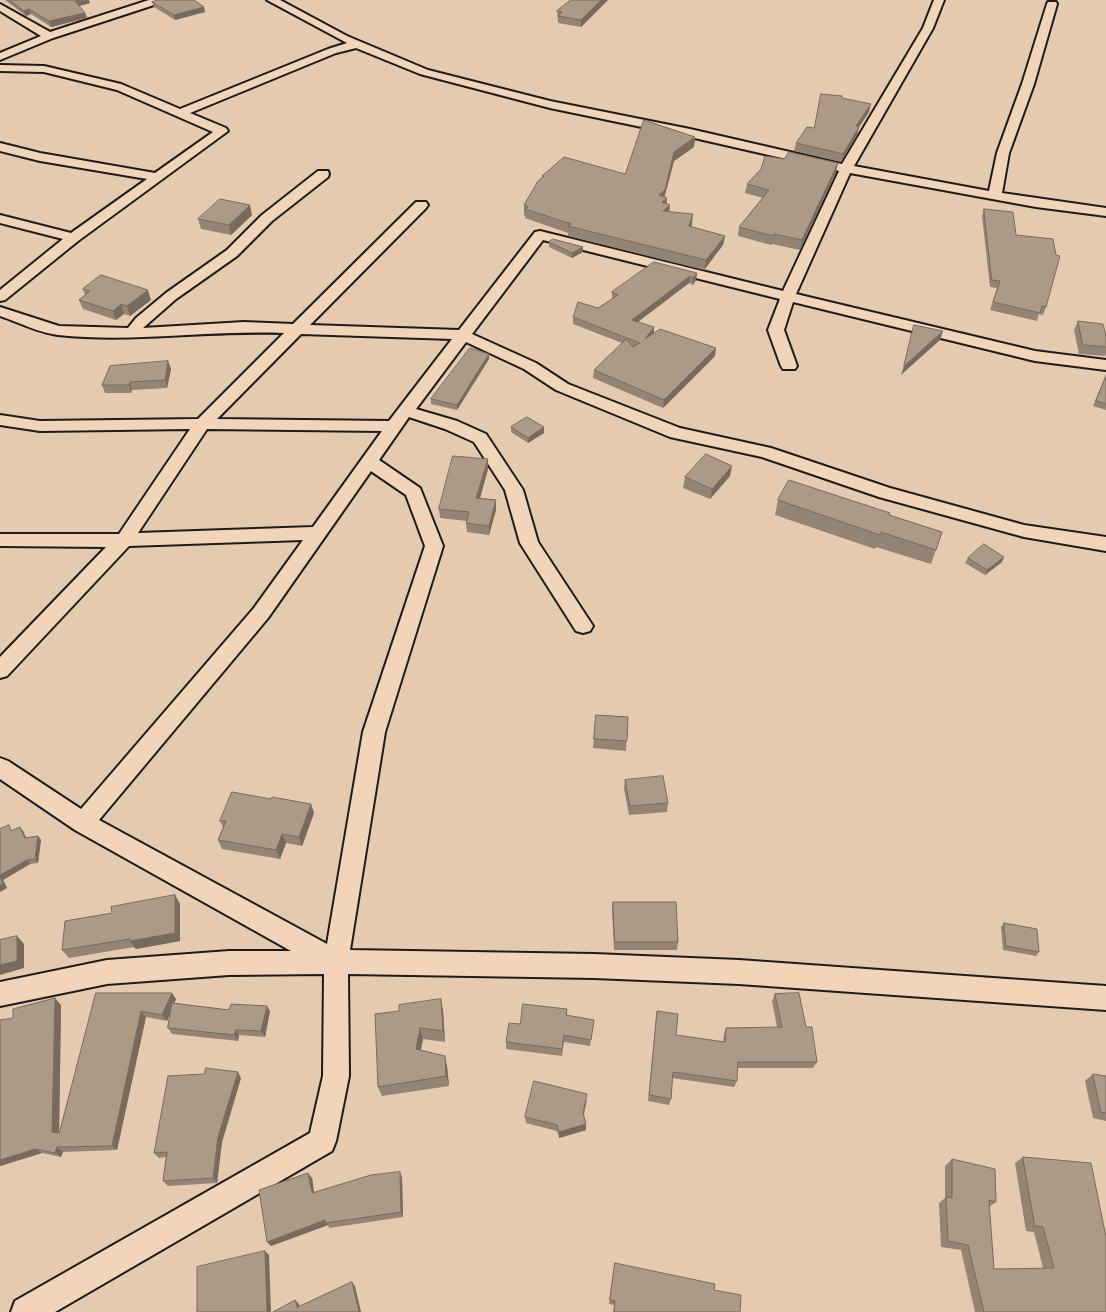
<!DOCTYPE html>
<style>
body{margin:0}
canvas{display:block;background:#e5caaf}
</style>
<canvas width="1106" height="1312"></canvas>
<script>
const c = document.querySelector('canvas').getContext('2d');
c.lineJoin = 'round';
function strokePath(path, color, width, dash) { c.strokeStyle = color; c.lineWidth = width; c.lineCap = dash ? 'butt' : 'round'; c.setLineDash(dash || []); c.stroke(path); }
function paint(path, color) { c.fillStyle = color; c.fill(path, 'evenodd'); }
const street = new Path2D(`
 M149 0H164L163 2 53 38 0 60V53L41 36 0 11V4L50 32Z
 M267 0H280L347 36 428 70 550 101 690 129 842 164 923 28 934 0H944L933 28 854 166 989 191 997 153 1022 84 1047 4 1048 2H1056L1057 4 1034 84 1009 153 1002 193 1106 208V216L1036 207 850 173 796 294 1035 351 1106 360V370L1035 361 793 302 784 330 797 366 795 369H783L781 366 768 330 780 299 543 240 472 334 536 363 568 384 680 428 771 448 890 488 1024 525 1106 537V551L1024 537 879 497 762 457 670 437 556 390 524 369 466 342 416 409 457 421 486 434 523 490 538 542 593 626 590 631 583 633 576 631 520 543 505 490 474 442 445 429 409 417 379 460 420 488 443 546 385 732 350 950 594 954 739 960 1106 986V1010L739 984 594 978 348 974 349 1076 336 1141 332 1151 55 1312H11L15 1301 310 1133 323 1076 324 974 229 975 107 984 0 1006V982L107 960 229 951H291L75 830 0 779V758L8 761 81 809 254 608 303 540 129 546 7 676 0 678V657L106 547 0 546V534H119L190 429 40 431 0 425V415L40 421 198 419 284 333C209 330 134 343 58 335 39 333 18 322 0 316V307L59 326 128 328 136 318 166 293 227 250 262 215 318 171H328L329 174 328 177 272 221 237 256 176 299 143 328 244 322 293 324 416 202H426L428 205 426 208 310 325 459 330 535 232 540 231 783 291 839 171 690 137 550 108 420 74 356 48 336 53 190 113 226 128 228 131 78 241 5 300 0 301V290L63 239 0 223V215L71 233 147 179 40 161 0 151V143L40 153 155 173 213 132 117 90 44 72 0 71V65L44 66 121 84 180 109 328 49 347 43ZM301 334 452 339 389 421 217 419ZM207 429 382 431 313 527 138 533ZM371 471 406 495 425 546 363 732 327 944 99 820 268 618Z`);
const wall = new Path2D(`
 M5 0H89L90 3 79 6 85 13 87 18 51 27 31 14 26 16Z
 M571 0H608L581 27 558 23 557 11Z
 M152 2 204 7 205 12 175 20 154 7Z
 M842 98 869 112 859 127 857 135 841 162 794 151 796 143 814 128Z
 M695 137 694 147 674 161 664 197 667 198 666 204 669 211 692 224 691 227 725 236 723 245 704 270 568 236V233L525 218V216L524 215V205L542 177V176L625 174Z
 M784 159 836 172 800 250 772 244 771 245 738 236 739 227 763 198 745 193 747 184Z
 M984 209 1016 235 1046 307 1043 315 1039 314 1037 321 990 310 997 288 990 287 982 216Z
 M252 215 231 235 201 229 198 219Z
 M549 242 583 252 572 258 549 247Z
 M697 273 696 280 693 285 689 283 638 322 654 333 715 356 663 408 593 378 594 370 622 343 573 324V317L598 308 612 299V292Z
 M83 289 151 300 130 316 124 314 116 320 83 309 79 300 85 295Z
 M1078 321 1106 336V354L1105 356 1079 354 1074 330Z
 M489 359 457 410 431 404V399Z
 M168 361 171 369 167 388 132 390 131 393H105L102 385Z
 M1106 375V410L1093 406Z
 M511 427 544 433 528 443 511 432Z
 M488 459V469L480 499 496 500V510L489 535 467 532 466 523 467 521 440 518 439 509Z
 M730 476 710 499 683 488 685 477Z
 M778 500 889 515 942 532 931 564 876 547 875 549 775 515Z
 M1004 557 1002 562 985 575 965 563 968 558Z
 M596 715 628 717 626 751 593 748Z
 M625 780 668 803 667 812 629 815 624 789Z
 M271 799 311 804 314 813 302 846 286 843 280 859 222 849 218 840 223 827 220 821Z
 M20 827 23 831 26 838 38 836 41 840 38 863 30 864 3 880 7 888 0 892V829L13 830Z
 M175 895 180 904V941L136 949 134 947 69 958 62 950 112 913Z
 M613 902 678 942 677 950H614L612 910Z
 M1004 923 1039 952 1036 956 1003 950 1001 927Z
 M96 993 176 999 174 1003 229 1010 270 1011 265 1037 239 1035 238 1041 172 1034 168 1028 170 1013 167 1021 146 1017 117 1150 63 1152 61 1157 42 1153 0 1166 13 1018 61 1005 59 1133Z
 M775 994 806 1027 817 1062 813 1068H737V1081L734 1087 672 1078 671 1099 669 1105 648 1101 656 1018 657 1011 676 1035 723 1042 724 1034 726 1028 777 1027 772 1001Z
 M567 1009V1016L594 1020 590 1046 564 1042 562 1056 506 1049V1042L520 1024Z
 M443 1010 445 1042 423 1039 421 1050 447 1066 449 1086 382 1096 378 1087 399 1011Z
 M1093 1074 1106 1076V1121L1093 1118 1085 1081Z
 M241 1078 222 1142 217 1183 168 1186 163 1181 166 1157 159 1158 154 1153Z
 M587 1100 584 1115 586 1130 559 1138 557 1131 526 1123 525 1117Z
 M1023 1157 1106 1312H975L961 1250 941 1247 939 1203 945 1198V1166L952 1159 996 1202 989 1207 994 1269 1043 1268 1034 1232 1026 1231 1015 1163Z
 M402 1177 403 1217 329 1228 328 1225 271 1246 312 1178 314 1192Z
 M615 1263 714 1290 740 1312H613L614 1305 609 1304Z`);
const shadedWall = new Path2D(`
 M81 0H89L90 3 76 7 75 1Z
 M601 0H608L581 27V20Z
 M204 7 205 12 175 20 174 15Z
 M29 9 31 14 26 16 24 11Z
 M85 13 87 18 51 27 49 21Z
 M871 104 869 112 859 127 857 135 841 162 843 154 856 126Z
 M695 137 694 147 674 161 664 199 659 195 674 152Z
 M838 163 836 172 800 250 802 240Z
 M667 198 666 207 662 202Z
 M250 205 252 215 231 235 229 225Z
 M670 205 669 214 663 211Z
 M693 214 692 224 688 236 689 226Z
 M725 236 723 245 704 270 706 260Z
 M583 247V252L572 258V253Z
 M697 273 696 280 693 285V278Z
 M690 276 689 283 631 327 632 320Z
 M148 290 151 300 130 316 127 306Z
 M121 304 124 314 116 320 113 311Z
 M654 327V335L645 339Z
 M943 331 940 340 901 375 904 366Z
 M716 348 715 356 663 408 664 400Z
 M489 354V359L457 410V405Z
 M168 361 171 369 167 388 165 380Z
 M130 382 132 390 131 393 129 385Z
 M544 427V433L528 443V438Z
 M488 459V469L477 508 476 498Z
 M732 466 730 476 710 499 712 489Z
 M496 500V510L489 535V526Z
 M1004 557 1002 562 985 575 987 570Z
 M311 804 314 813 302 846 299 837Z
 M20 827 23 831 28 842 25 838Z
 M282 834 286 843 280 859 276 850Z
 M38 836 41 840 38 863 35 859Z
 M27 860 30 864 3 880 7 888 0 892V875Z
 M175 895 180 904V941L136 949 130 941Z
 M17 936 24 944V968L0 975V965Z
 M172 993 176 999 167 1021 162 1015Z
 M55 998 61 1005 59 1137 52 1132Z
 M441 999 443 1010 445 1042 443 1031Z
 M267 1006 270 1011 265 1037 261 1031Z
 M141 1011 146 1017 117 1150 112 1146Z
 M420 1028 423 1039 419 1059 416 1049Z
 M236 1030 239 1035 238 1041 234 1035Z
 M445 1056 447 1066 449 1086 446 1076Z
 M238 1072 241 1078 222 1142 217 1183 213 1178 218 1137Z
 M586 1124V1130L559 1138V1132Z
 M57 1147 63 1152 61 1157 55 1153Z
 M35 1149 42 1153 0 1166V1160Z
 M400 1172 402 1177 403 1217 401 1212Z
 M308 1173 312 1178 315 1198 312 1193Z
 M325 1220 328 1225 271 1246 267 1242Z
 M265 1251 269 1255 271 1312H267Z
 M352 1282 355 1286 361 1312H359Z
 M295 1300 299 1304 301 1310 297 1307Z`);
const building = new Path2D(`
 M10 0H81L75 1 85 13 49 21 29 9 24 11Z
 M158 0H194L204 7 174 15 152 2Z
 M571 0H601L581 20 558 16 562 12 557 11Z
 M821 94 842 96V98L871 104 856 126 859 127 843 154 796 143 807 127 814 128Z
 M644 120 695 137 674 152 665 190 659 195 667 198 662 202 670 205 663 211 693 214 689 226 725 236 706 260 568 226 571 224 525 209 528 207 524 205 538 181 544 176H542L564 157 625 174Z
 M789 152 838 163 802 240 774 234 773 236 739 227 769 190 747 184 761 169 765 156 784 159Z
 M220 199 250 205 229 225 198 219Z
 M984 209 1013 212 1016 235 1053 239 1056 255 1060 256 1046 307 1042 306 1040 313 993 302 1000 281 992 280Z
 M553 239 583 247 572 253 549 242Z
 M654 262 697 273 693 278 690 276 632 320 654 327 645 339 660 329 716 348 664 400 594 370 626 339 633 347 640 343 573 317 578 302 598 308 618 295 612 292Z
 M101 275 148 290 127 306 121 304 113 311 79 300 90 291 83 289Z
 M1078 321 1103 324 1106 336V347L1083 345Z
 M914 325 943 331 904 366Z
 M470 348 489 354 457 405 431 399Z
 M168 361 165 380 130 382 129 385H102L110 366Z
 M1106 376V404L1096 401Z
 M527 417 544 427 528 438 511 427Z
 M706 454 732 466 712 489 685 477Z
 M453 456 488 459 476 498 496 500 489 526 466 523 469 512 439 509Z
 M789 480 890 513 889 515 942 532 936 550 881 532 880 535 778 500Z
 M984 544 1004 557 987 570 968 558Z
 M596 715 628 717 627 741 594 739Z
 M663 776 668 803 630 806 625 780Z
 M232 792 271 799 272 797 311 804 299 837 282 834 276 850 218 840 226 821H220Z
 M9 825 11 831 20 827 25 838 38 836 35 859 27 860 0 875V829Z
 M0 877 3 884 0 885Z
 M175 895V933L130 941V939L62 950 65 921 112 913 111 907Z
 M613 902H676L678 942H615Z
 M1004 923 1037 929 1039 952 1006 946Z
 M17 936V961L0 965V940Z
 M96 993H172L162 1015 141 1011 112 1146 57 1147 55 1153 35 1149 0 1160V1020L13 1018V1009L55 998 52 1132 59 1133Z
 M799 993 806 1027H812L817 1062H738L737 1081 673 1072 671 1099 649 1095 657 1011 678 1014 676 1035 725 1042 726 1028 782 1027 775 994Z
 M441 999 443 1031 420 1028 416 1049 445 1056 446 1076 378 1087 375 1014 399 1011V1005Z
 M172 1003 229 1010 231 1004 267 1006 261 1031 236 1030 234 1035 168 1028Z
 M523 1004 567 1009 566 1015 594 1020 591 1040 564 1035 562 1049 506 1042 509 1023 520 1024Z
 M206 1068 238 1072 218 1137 213 1178 163 1181 167 1152 154 1153 168 1076 204 1074Z
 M1093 1074 1106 1076V1113L1101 1112Z
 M534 1081 587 1094 583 1113 586 1124 559 1132 557 1125 525 1117Z
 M1023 1157 1091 1163 1106 1237V1312H984L968 1245 948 1241 946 1197 952 1198V1159L995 1169 996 1202 989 1200 994 1269 1054 1268 1043 1227 1035 1226Z
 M400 1172 401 1212 326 1223 325 1220 267 1242 259 1190 308 1173 312 1193 371 1175Z
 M265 1251 267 1312H197V1267Z
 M615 1263 715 1284 714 1290 741 1295 740 1312H614L615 1301 610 1300Z
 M352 1282 359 1312H273L295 1300 297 1307Z`);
strokePath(street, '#1c1c1c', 4);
paint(street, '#f2d5b8');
paint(wall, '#948473');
paint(shadedWall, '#786b5e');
paint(building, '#ac9986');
strokePath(building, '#786b5e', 1);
</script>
